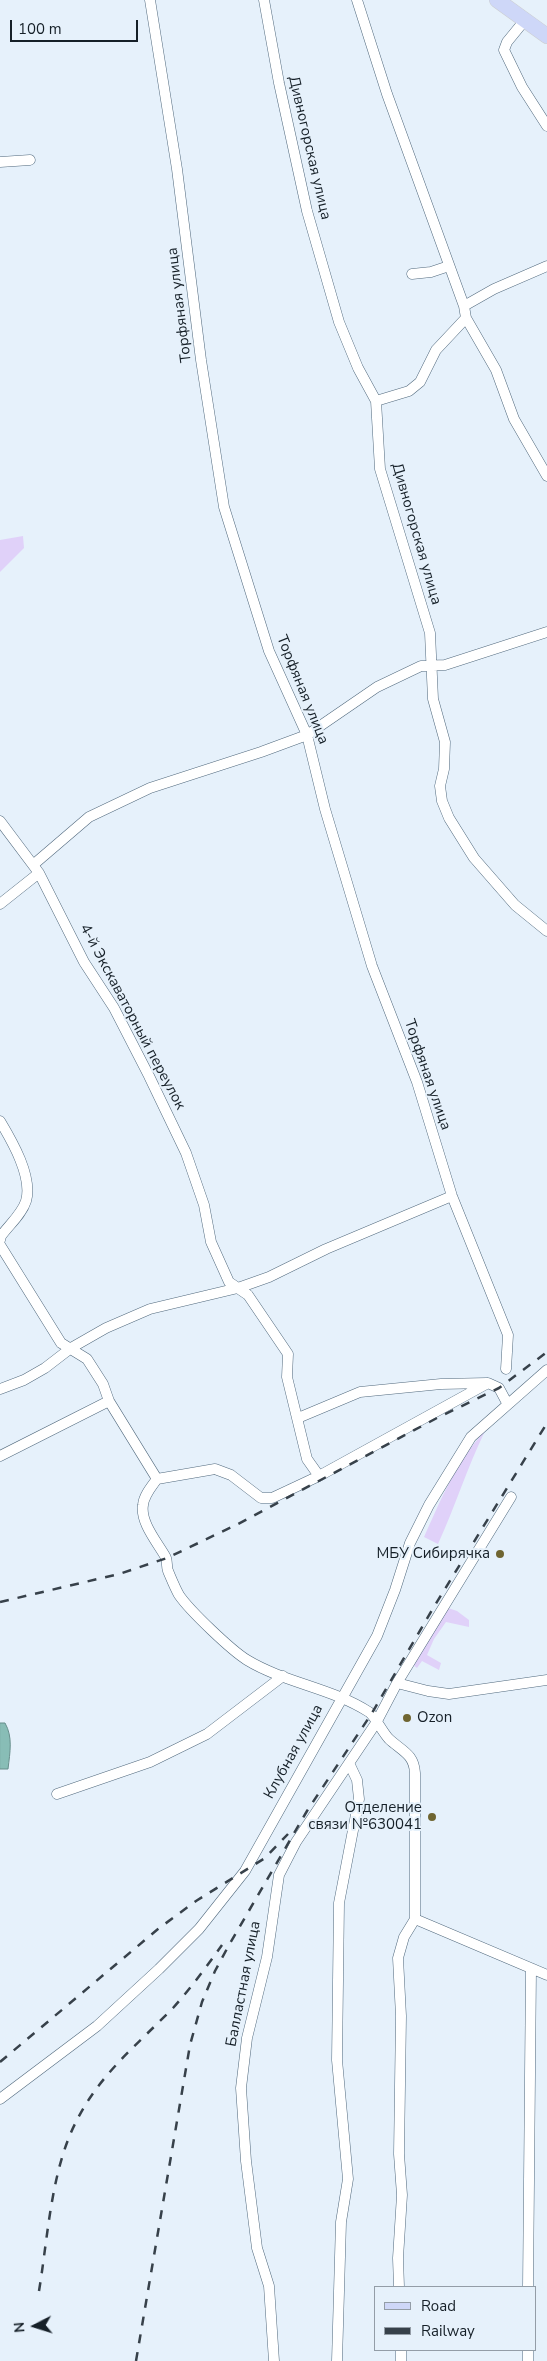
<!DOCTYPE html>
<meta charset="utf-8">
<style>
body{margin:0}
#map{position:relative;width:547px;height:2361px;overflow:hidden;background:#e6f1fb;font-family:"Nunito Sans",sans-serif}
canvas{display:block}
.legend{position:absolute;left:374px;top:2286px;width:162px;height:65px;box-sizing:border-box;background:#e6f1fb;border:1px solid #939da7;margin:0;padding:6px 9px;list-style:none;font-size:15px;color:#162028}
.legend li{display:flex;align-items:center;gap:10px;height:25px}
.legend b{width:25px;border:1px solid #939da7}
.north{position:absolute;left:10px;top:2301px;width:50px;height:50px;-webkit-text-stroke:4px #e6f1fb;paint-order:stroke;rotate:265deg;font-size:14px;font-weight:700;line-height:20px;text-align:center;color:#162028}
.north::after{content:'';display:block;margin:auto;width:18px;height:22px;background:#162028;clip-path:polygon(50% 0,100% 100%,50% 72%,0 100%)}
.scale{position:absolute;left:10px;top:20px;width:128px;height:22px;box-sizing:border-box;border:2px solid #162028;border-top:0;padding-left:6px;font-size:15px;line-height:18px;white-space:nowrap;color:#162028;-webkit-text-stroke:4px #e6f1fb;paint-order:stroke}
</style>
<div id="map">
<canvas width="547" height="2361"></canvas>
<ul class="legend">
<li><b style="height:6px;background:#ced7f8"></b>Road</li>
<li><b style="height:6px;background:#37414a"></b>Railway</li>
</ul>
<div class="north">N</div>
<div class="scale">100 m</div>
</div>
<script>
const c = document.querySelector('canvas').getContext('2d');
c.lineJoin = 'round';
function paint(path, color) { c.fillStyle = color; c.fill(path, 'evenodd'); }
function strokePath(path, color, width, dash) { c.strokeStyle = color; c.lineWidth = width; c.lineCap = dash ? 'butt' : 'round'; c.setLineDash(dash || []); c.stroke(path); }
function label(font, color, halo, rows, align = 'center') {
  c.font = font + ' "Nunito Sans",sans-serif'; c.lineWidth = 4; c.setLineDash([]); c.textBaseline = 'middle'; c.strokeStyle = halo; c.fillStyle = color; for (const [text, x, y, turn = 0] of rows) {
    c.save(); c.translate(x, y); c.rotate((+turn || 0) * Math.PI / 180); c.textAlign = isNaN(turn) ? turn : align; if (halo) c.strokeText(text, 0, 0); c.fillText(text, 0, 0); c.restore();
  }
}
const green = new Path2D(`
 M23 536 24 548 0 572V540Z
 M485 1431C467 1468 455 1507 438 1544L424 1537C441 1500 456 1461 485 1431Z
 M445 1607 457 1611 469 1620V1627L446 1622 434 1639 427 1655 441 1663 439 1670 422 1661 417 1668 413 1665Z`);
const water = new Path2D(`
 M0 1723H5C13 1737 10 1752 8 1769H0Z`);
const street = new Path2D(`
 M150 0 177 169 201 360 224 507 269 651 307 735 325 809 372 966 417 1082 452 1196 508 1335 506 1369
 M264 0 279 83 307 211 339 322 358 368 376 401 380 469 430 633 433 699 445 742 444 769 440 786 442 801 449 818 474 858 515 905 547 931
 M357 0 387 94 464 306 466 318 496 370 514 419 547 476
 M525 20 507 42 504 50 522 87 547 126
 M0 162 30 160
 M412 274 431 272 449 266
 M464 306 494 289 547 266
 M376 401 409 391 420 382 436 350 466 318
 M0 821 39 873 84 962 114 1008 149 1076 186 1153 204 1205 211 1242 229 1282 248 1295 288 1354 287 1377 307 1459 319 1476
 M33 865 89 817 150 788 261 752 307 735 377 687 421 666 445 665 547 632
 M0 904 39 873
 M0 1121C12 1141 33 1177 26 1201 22 1214 9 1225 1 1236L0 1240
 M0 1245 61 1343 87 1359 103 1384 109 1401
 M0 1389 24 1380 45 1368 71 1348 106 1328 150 1309 238 1288 269 1277 326 1249 452 1196
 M298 1418 360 1392 441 1384 487 1383
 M0 1456 109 1401 157 1479 215 1469 231 1475 261 1498H272L319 1476 488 1383 499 1388 507 1403
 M157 1479C152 1486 144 1495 143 1505 140 1522 157 1542 165 1556 168 1560 166 1566 168 1571 171 1578 175 1588 179 1595 190 1611 231 1650 247 1660 285 1683 332 1688 369 1712 374 1715 383 1733 389 1739 402 1751 414 1754 415 1773V1919L547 1975
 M397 1683 428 1691 449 1694 547 1680
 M57 1794 150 1762 207 1734 283 1676
 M0 2099 97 2026 159 1969 199 1929 245 1871 377 1636 395 1590 410 1543 429 1505 471 1437 547 1370
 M399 2287 398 2258 402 2195 399 2154 401 2016 398 1958 404 1937 415 1919
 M528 2287 531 1969
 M401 2350V2361
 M274 2361 269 2286 257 2248 246 2161 241 2088 247 2038 267 1957 279 1875 296 1842 376 1723 397 1683 511 1497
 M337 2361 341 2222 348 2179 337 2060 339 1903 359 1799 357 1780 349 1763
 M528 2361V2350`);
const primary = new Path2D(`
 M497 0 547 36`);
const rail = new Path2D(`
 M0 1602 119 1574 167 1558 238 1524 437 1418 499 1388 547 1352
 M0 2062 158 1929 196 1901 265 1858 288 1834
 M39 2291C48 2237 51 2169 77 2120 100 2074 138 2044 173 2008 191 1988 207 1966 222 1945
 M136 2361 190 2045 202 2002 215 1971 229 1945 307 1811 372 1713 432 1610 547 1423`);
const markers = [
 [500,1554,5,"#6f6531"],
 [407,1718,5,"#6f6531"],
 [432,1817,5,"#6f6531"]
];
const streetNames = [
 ["Дивногорская улица",309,148,77],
 ["Торфяная улица",180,305,-97],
 ["Дивногорская улица",416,534,74],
 ["Торфяная улица",302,690,68],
 ["4-й Экскаваторный переулок",132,1017,62],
 ["Торфяная улица",427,1075,71],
 ["Клубная улица",294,1752,-61],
 ["Балластная улица",244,1984,-79]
];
const poiNames = [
 ["МБУ Сибирячка",490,1554],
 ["Ozon",417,1718,"left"],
 ["Отделение",422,1808],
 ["связи №630041",422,1825]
];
paint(green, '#e0d1f9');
paint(water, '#88bdb6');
strokePath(water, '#668e8b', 1);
strokePath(street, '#51697d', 11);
strokePath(primary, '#ccced0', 16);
strokePath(street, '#fff', 10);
strokePath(primary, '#ced7f8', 15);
strokePath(rail, '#37414a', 2.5, [9, 9]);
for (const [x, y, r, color] of markers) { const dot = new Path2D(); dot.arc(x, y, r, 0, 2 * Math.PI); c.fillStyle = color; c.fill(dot); strokePath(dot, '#e6f1fb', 2); }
label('15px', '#162028', '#e6f1fb', streetNames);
label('15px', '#162028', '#e6f1fb', poiNames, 'right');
</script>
